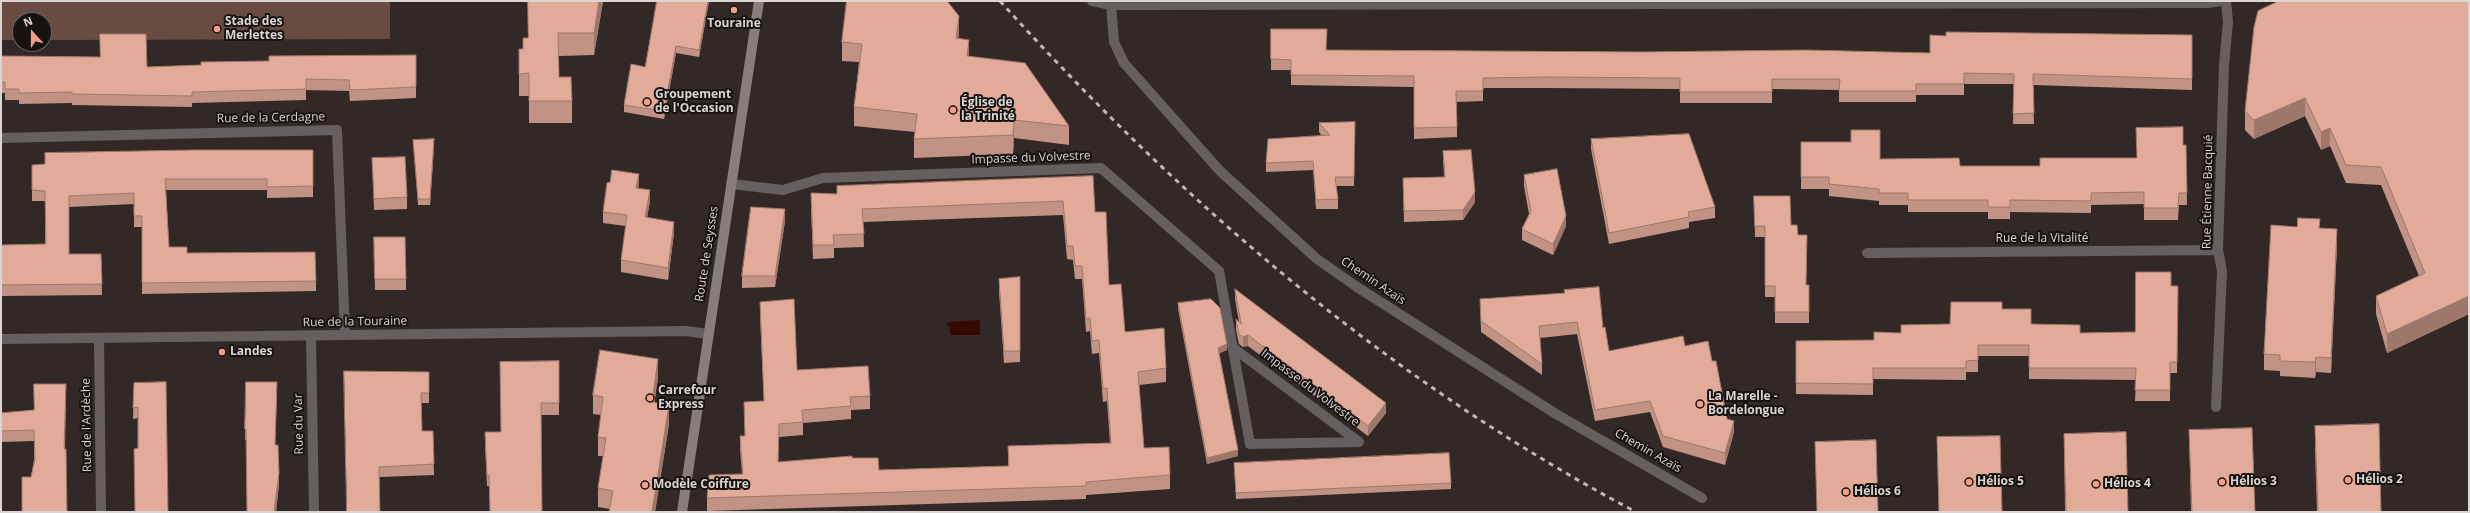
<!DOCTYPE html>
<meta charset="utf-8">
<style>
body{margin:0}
#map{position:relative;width:2470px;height:513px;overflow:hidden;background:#322926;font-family:"Open Sans",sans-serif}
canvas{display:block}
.frame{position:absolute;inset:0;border:2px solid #dad5d3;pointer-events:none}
.north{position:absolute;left:12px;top:12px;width:40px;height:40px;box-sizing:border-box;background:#171311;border:1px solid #65615f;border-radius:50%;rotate:339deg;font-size:11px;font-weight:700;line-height:16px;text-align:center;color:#dad5d3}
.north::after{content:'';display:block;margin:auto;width:14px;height:18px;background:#f39f85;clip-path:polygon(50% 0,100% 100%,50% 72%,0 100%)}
</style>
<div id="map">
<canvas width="2470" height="513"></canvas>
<div class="frame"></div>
<div class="north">N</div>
</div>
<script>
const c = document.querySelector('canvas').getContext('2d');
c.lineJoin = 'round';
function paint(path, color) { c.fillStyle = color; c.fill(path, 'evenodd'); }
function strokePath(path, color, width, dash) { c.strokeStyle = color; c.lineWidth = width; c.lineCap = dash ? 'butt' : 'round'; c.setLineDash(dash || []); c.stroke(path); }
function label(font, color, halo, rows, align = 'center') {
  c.font = font + ' "Open Sans",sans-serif'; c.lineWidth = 4; c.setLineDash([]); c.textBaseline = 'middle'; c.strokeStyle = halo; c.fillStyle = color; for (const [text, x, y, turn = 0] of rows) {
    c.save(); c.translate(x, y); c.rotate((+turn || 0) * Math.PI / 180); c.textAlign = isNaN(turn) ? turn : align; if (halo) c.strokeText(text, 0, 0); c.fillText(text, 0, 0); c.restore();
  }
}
const green = new Path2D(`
 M1 1H390V39L44 40V20H20V40H1Z`);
const water = new Path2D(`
 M980 320V335H950V327L947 326 948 322Z`);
const minor = new Path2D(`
 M1092 1 1111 5 2207 3 2222 1
 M1111 5 1114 42 1124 63 1220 171 1317 259 1357 287 1556 414 1702 498
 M1 138 337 130 345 335
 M731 184 783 190 823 178 1101 168 1219 271 1250 444 1359 442 1232 347
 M1867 253 2218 250
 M311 336 314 512
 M99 338 101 512
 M2216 407 2222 271 2218 250 2224 65 2228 22 2226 1`);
const tertiary = new Path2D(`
 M1 339 686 331 708 334`);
const secondary = new Path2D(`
 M682 512 759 1`);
const rail = new Path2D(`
 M1000 1C1183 204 1394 384 1636 512`);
const wall = new Path2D(`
 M528 1H603L594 55 559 56V77L572 101V123H529V96H519V49H523L528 38Z
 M657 1H709L699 57 676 53 664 119 624 112V105L645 67Z
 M844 1H947L959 34 958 38 969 56 1069 126V145L1014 138 1013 154 914 158V139L915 132 854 126V107L859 62 842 61V42L846 2H844Z
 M2469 1V314L2387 353 2376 314V296L2419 276 2381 185 2346 183 2330 146 2321 150 2305 116 2254 139 2245 130V111Z
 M1271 29 1326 50 1641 52 1930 53 1946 36 2192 35V90L2033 85 2034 124H2013L2014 84H1964V95H1916V102H1839V90L1772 89V103H1680V89L1547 88H1483V101L1457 102V137L1414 139V87L1291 85V70H1271Z
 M416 55V98L350 101 349 91 306 90V100L192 103V107L72 105V103L19 104V100H5V93H1V56L100 57 147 67 201 65 269 61Z
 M1355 122 1354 186H1336L1338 199V209H1316L1313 170 1266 172V163L1322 136 1319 132V123Z
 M1851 130 1880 159 1960 166H2040L2137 158 2183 145H2186L2187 205H2179L2178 220H2144V204L2091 205V213L2010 212V219H1988V212H1908V205H1879V201L1829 196V189H1801V142H1851Z
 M1591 139 1715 207V218L1689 222V228L1609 244 1591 149Z
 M413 140 434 145 430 205H418Z
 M313 150V197L267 198V190H166L169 247 187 253 316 281V291L142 294V227H134V204L69 207V254H101L102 295 1 296V245L45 244V201H32V175L45 164Z
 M1443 151 1475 202 1463 220 1404 222 1403 178 1444 177Z
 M372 158 407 197V209L374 210Z
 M1524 175 1566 226 1553 255 1522 240V229L1529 214 1524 186Z
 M1093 176 1095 212 1109 285 1125 332 1166 368V382L1139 385 1144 448 1170 475V489L1086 495V499L707 511V498L742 474 740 449V436H744L764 401 760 315V302L797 370 870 396V409L851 410V419L803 423V435L779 437 778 462 852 458 879 470 1008 466V446L1110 443 1107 401 1103 402 1099 353 1092 354 1090 331 1086 332 1082 279H1075L1073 260 1067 259 1063 215 863 222 864 247 834 248V258L813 259 811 206V193L837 194V186Z
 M639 185 638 188 650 201 647 218 674 233 668 280 621 272V260L626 226 603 223V212Z
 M1754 196 1791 225 1798 235 1806 285H1809V323H1775V297H1765V237H1755Z
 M785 221 775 287 742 288V276Z
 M2320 228 2337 245 2331 373 2316 372 2315 378 2280 376V371L2264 370V354Z
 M374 249 406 279V290H375Z
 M1020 277V362L1004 363 999 291V279Z
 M2171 286H2178L2177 373H2170V401H2135L2136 380 2029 379V356H1978V372H1966V380L1873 379V395L1796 394V341L1874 340 1901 333 1950 324 2002 309 2031 324 2080 333 2135 332Z
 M1235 289 1386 413 1368 436 1248 346 1243 347 1239 344 1236 330V319L1239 322 1235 299Z
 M1480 299 1603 328 1609 351 1685 346 1712 361 1727 419 1734 432 1725 465 1663 447 1650 412 1595 421 1577 334 1540 338 1542 364V375L1481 332Z
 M1178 303 1227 350 1219 353 1238 456 1207 464 1178 309Z
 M559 361V415H541L489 486H487L485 444 501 432Z
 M429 372V403H421L422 431H433L434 475 380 477 346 512Z
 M658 378 654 403 669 424 655 512H609L610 509 598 507V488L603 456H598V437L601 415 593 414V395Z
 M134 383 168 512 138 448V418L133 419Z
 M277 393 275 445 279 484 276 512H247L246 440H245V429Z
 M66 395 65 449 31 477 34 460V441L1 442V413L34 410Z
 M2315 426 2381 512H2317L2315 449Z
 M2189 430 2255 512H2191Z
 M2064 434 2128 512H2065Z
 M1937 437 2002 512H1939Z
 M1234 463 1451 483V489L1236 499Z`);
const shadedWall = new Path2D(`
 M599 1H603L594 55V33Z
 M708 1H709L699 57V50Z
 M959 16V34L956 56V38Z
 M969 40V58L967 56Z
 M676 46V53L664 119V111Z
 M2305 98V116L2254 139V120Z
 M1014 120V138L1013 154V135Z
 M2330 128V146L2321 150V132Z
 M434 139V145L430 205V199Z
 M639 174V185L636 199V188Z
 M650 190V201L645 229V217Z
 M1475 192V202L1463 220V210Z
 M785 209V221L775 287V276Z
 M1566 216V226L1553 255V244Z
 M674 222V233L668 280V268Z
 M2337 229V245L2331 373V358Z
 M2469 296V314L2387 353V334Z
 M1248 335V346L1243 347V337Z
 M1227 344V350L1218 354V348Z
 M2316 357V372L2315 378V362Z
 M658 359V378L652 421V402Z
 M1386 403V413L1368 436V426Z
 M669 405V424L655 512H652Z
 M1734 421V432L1725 465V453Z
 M1238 450V456L1207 464V458Z
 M279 473V484L276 512H274Z`);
const building = new Path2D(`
 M528 1H599L594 33H558L559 77H571L572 101H529V73L519 74V49H523V38H528Z
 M657 1H708L699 50 676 46 664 111 624 105 631 64 645 67Z
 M847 1H947L959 16 956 38 969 40 967 56 1025 63 1069 126 1014 120 1013 135 914 139 917 114 854 107 862 44 842 42Z
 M2279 1H2469V296L2387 334 2376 296 2425 273 2381 167 2346 165 2330 128 2321 132 2305 98 2254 120 2245 111 2254 27 2258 11Z
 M1271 29H1327L1326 50 1641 52 1806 50 1930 53V35L1946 36V32L2192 35V79L2033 74 2034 113 2013 114 2014 74 1964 73V84H1916V91H1839L1840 79H1772V92H1680V78L1547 77 1483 78V91H1456L1457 127 1414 128V76L1291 75V60L1271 59Z
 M100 34H146L147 67 201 65V62L269 61V56L416 55V87L350 90 349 80 306 79V89L192 92V96L72 94V92L19 93V89H5V82H1V56L100 57Z
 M1355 122 1354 177H1335L1338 199 1316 200 1313 161 1266 163 1268 139 1330 135 1319 123Z
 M2183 127V145H2186L2187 193H2179L2178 208H2144V192L2091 193V201L2010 200V207H1988V200H1908V193H1879V189L1829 184V177H1801V142H1851V130H1880V159L1959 158 1960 166H2040V158H2137L2136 128Z
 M1689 134 1715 207 1688 212 1689 217 1609 233 1591 139Z
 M434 139 430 199H418L413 140Z
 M194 150H313V186L267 187V179H165L169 247H187V253L315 252 316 281 142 283V216H134V193L69 196V254H101L102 284 1 285V245L46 244 45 191 32 190V165L45 164V153Z
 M1471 150 1475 192 1463 210 1404 211 1403 178 1445 177 1443 151Z
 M405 157 407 197 374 199 372 158Z
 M1557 169 1566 216 1553 244 1522 229 1531 211 1524 175Z
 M612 170 639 174 636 188 650 190 645 217 674 222 668 268 621 260 627 215 603 212 607 183 610 182Z
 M1093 176 1095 212H1106L1109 285 1121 284 1125 332 1164 328 1166 368 1138 372 1144 448 1169 447 1170 475 1086 482V486L707 498 709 475 743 474 740 436H745L744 402 764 401 760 302 794 299 797 370 868 366 870 396 850 397 851 406 802 410 803 422 779 424 778 462 852 456V458H878L879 470 1009 466 1008 446 1111 443 1107 388 1103 389 1099 340 1092 341 1090 318 1086 319 1082 266H1075L1073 246H1067L1063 201 862 209 864 234 833 235 834 245H813L811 193 837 194V186Z
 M1754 196H1790L1791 225H1797L1798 235H1807L1806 285H1809V312H1775V286H1765V226H1755Z
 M751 207 785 209 775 276H742Z
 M2298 218 2320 219 2319 228 2337 229 2331 358 2316 357 2315 362 2280 361V355L2264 354 2271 225 2297 227Z
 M374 237H405L406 279H375Z
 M2136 272H2171V286H2178L2177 362H2170V390H2135L2136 368H2029V345H1978V360L1966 361V368H1873V384L1796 383V341L1874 340V332L1901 333V325L1950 324 1951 302H2002V309H2031V324L2080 325V333L2135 332Z
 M1020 277V351H1004L999 279Z
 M1599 287 1603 328 1605 327 1609 351 1683 336 1685 346 1708 341 1712 361H1716L1727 419 1734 421 1725 453 1663 436 1650 401 1595 410 1577 322 1539 326 1542 364 1481 321 1480 299 1565 293 1564 290Z
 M1235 289 1386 403 1368 426 1248 335 1243 337 1239 334 1236 319 1241 324Z
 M1211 299 1220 308 1227 344 1218 348 1238 450 1207 458 1178 303Z
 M600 350 658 359 652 402 669 405 652 512H609L613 491 598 488 606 438 598 437 603 397 593 395Z
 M559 361V403H541L542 512H490L489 475H487L485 432H501L500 362Z
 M344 371 429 372V393H421L422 431H433L434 464 379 467 380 512H347Z
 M166 382 168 512H135L134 449 138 448V407L133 408 134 383Z
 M246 382H277L275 445H278L279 473 274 512H247L246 429H245Z
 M34 384H66L64 449H66L67 512H22V477H31L35 459 34 430 1 431V413L34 410Z
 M2379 424 2381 512H2318L2315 426Z
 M2252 428 2255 512H2192L2189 430Z
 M2126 432 2128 512H2066L2064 434Z
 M2000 436 2002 512H1939L1937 437Z
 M1876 440 1878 512H1817L1815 442Z
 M1449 453 1451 483 1236 493 1234 463Z`);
const markers = [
 [734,10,4,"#f39f85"],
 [217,29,4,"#f39f85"],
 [647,102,4,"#f39f85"],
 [953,110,4,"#f39f85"],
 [222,352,4,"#f39f85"],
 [650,398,4,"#f39f85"],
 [1700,404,4,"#f39f85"],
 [2348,480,4,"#f39f85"],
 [1969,482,4,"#f39f85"],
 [2222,482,4,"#f39f85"],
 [2096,484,4,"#f39f85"],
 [645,485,4,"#f39f85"],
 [1846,492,4,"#f39f85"]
];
const poiNames = [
 ["Stade des",225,22],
 ["Merlettes",225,36],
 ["Touraine",734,24,"center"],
 ["Groupement",655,95],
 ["de l'Occasion",655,109],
 ["Église de",961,103],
 ["la Trinité",961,117],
 ["Landes",230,352],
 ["Carrefour",658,391],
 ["Express",658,405],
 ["La Marelle -",1708,397],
 ["Bordelongue",1708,411],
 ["Hélios 2",2356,480],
 ["Hélios 5",1977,482],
 ["Hélios 3",2230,482],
 ["Hélios 4",2104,484],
 ["Modèle Coiffure",653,485],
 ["Hélios 6",1854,492]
];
const streetNames = [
 ["Rue de la Cerdagne",271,118,-1],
 ["Impasse du Volvestre",1031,158,-2],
 ["Rue Étienne Bacquié",2208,192,-89],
 ["Rue de la Vitalité",2042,239],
 ["Route de Seysses",707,254,-81],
 ["Chemin Azaïs",1373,281,34],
 ["Rue de la Touraine",355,322,-1],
 ["Impasse du Volvestre",1310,388,37],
 ["Rue du Var",299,424,-91],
 ["Rue de l'Ardèche",87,425,-91],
 ["Chemin Azaïs",1648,451,30]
];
paint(green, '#694b42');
paint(water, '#350b01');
strokePath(minor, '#65605f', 10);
strokePath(tertiary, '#65605f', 10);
strokePath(secondary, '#857e7b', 10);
strokePath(rail, '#bcb6b4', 3, [5, 5]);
paint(wall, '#c29284');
paint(shadedWall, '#9e776b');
paint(building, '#e2aa99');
strokePath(building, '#9e776b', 1);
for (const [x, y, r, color] of markers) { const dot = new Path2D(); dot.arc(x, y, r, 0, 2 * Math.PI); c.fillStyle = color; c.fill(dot); strokePath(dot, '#171311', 1.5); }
label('bold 12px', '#dad5d3', '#171311', poiNames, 'left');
label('12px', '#dad5d3', '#171311', streetNames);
</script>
